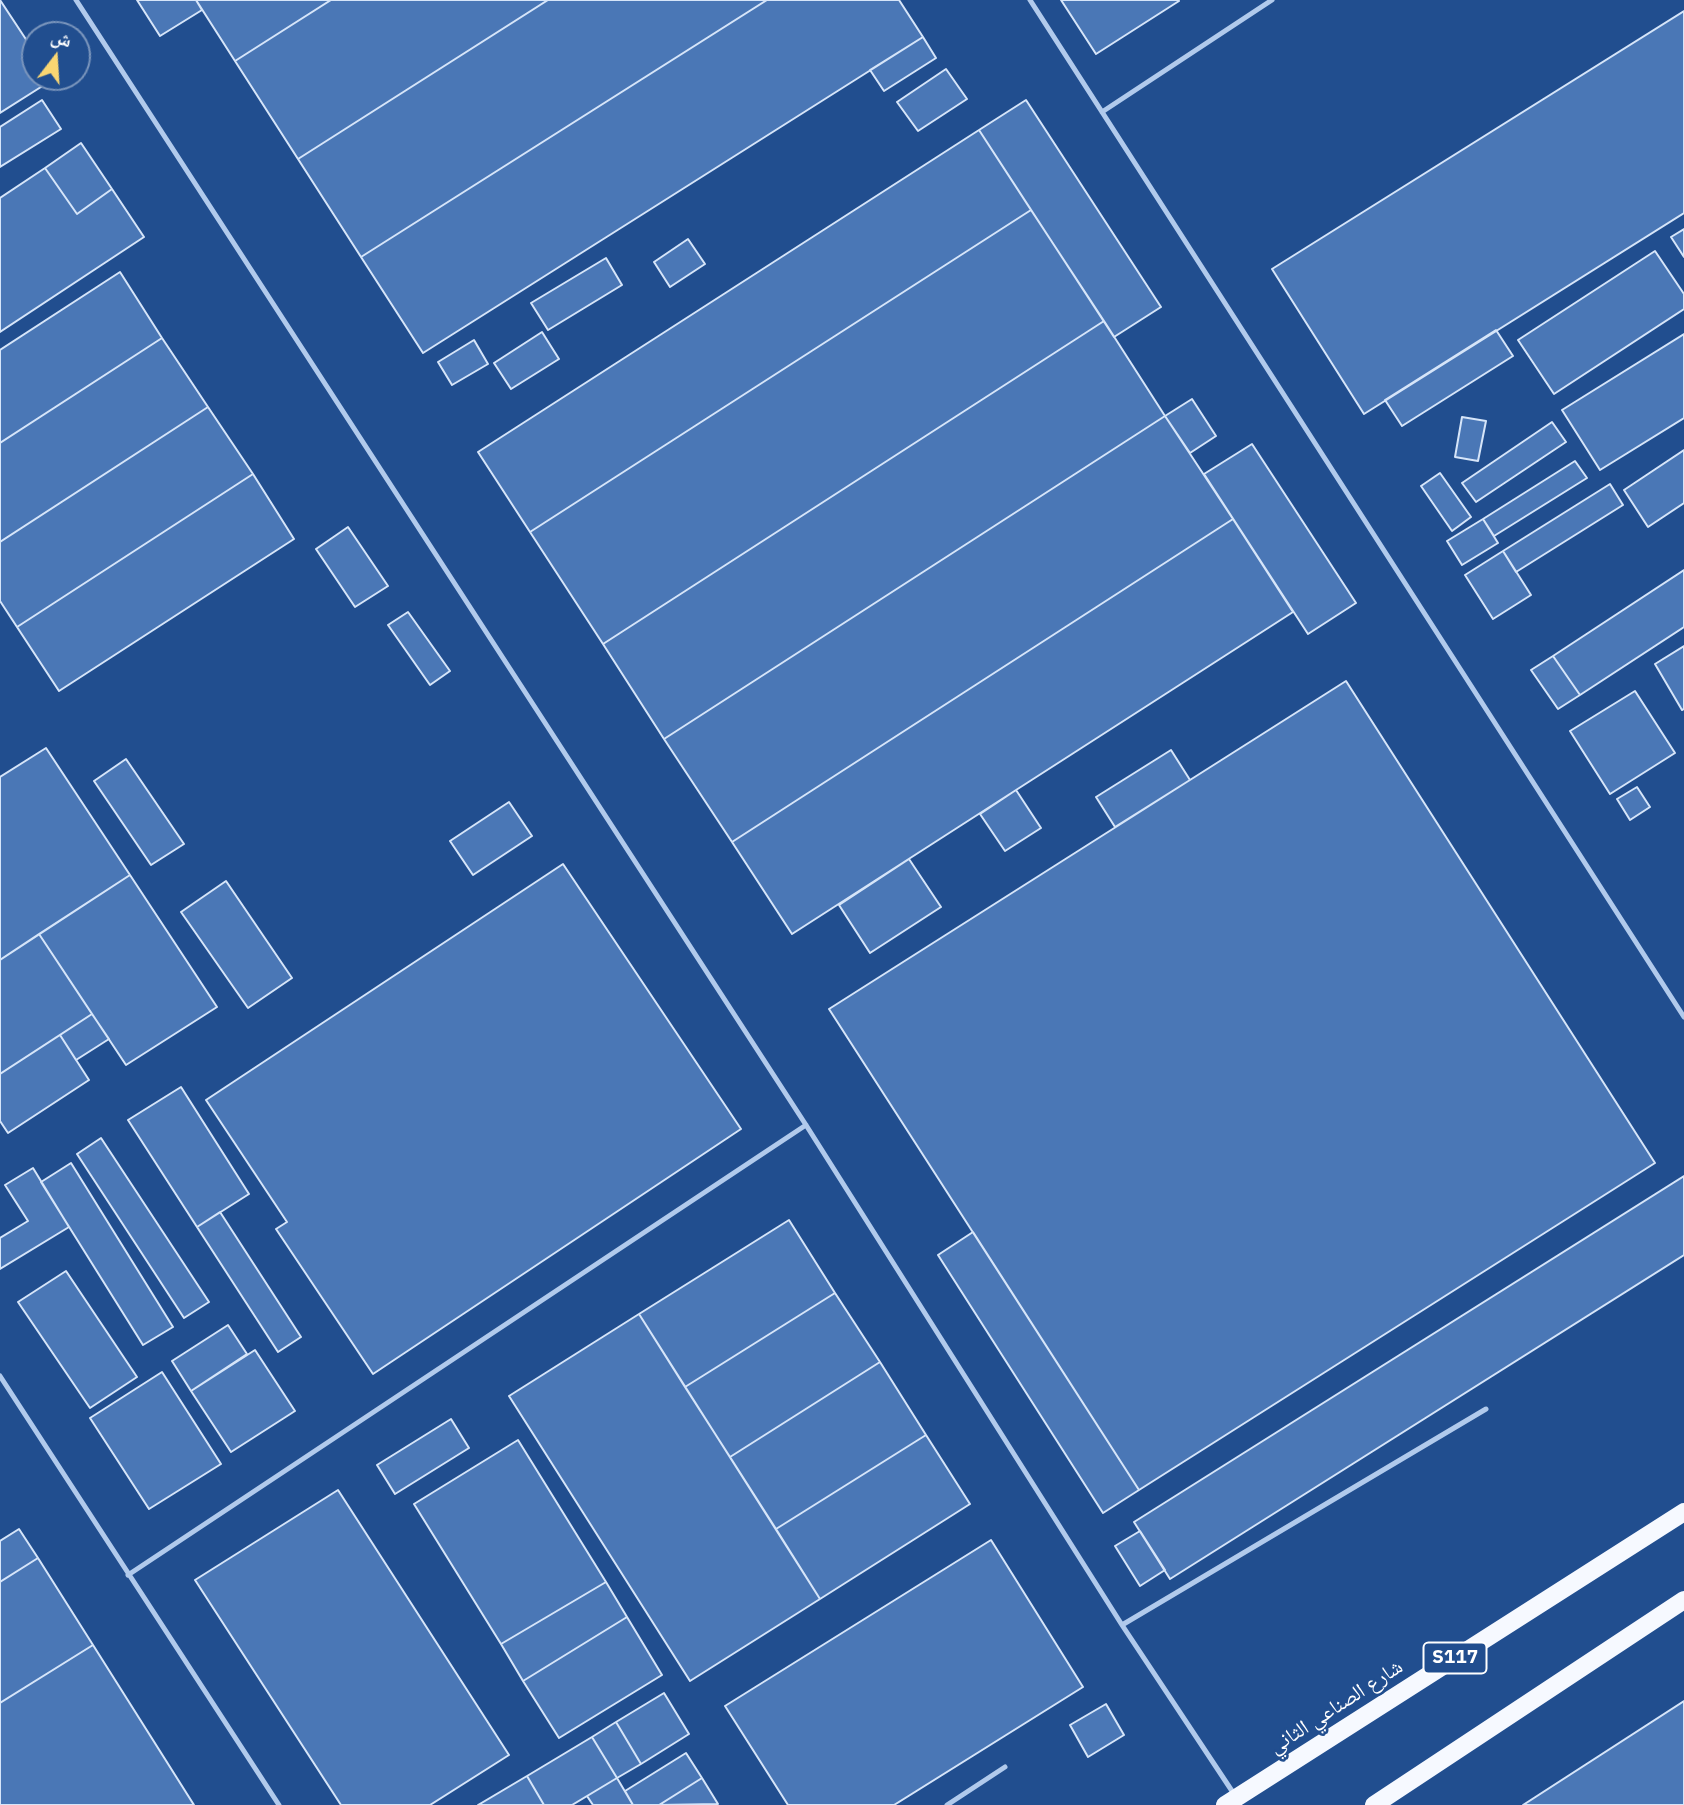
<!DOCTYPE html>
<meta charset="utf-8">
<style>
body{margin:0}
#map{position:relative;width:1684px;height:1805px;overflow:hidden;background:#214e8f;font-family:"IBM Plex Sans","Noto Naskh Arabic",sans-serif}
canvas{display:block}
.north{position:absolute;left:21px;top:21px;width:70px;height:70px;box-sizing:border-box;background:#214e8f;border:2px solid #7a95bc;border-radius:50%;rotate:17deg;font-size:19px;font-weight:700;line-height:28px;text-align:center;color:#fff}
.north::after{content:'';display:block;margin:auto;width:24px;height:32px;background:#f9d672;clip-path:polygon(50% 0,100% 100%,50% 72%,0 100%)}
</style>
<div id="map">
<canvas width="1684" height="1805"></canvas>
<div class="north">ش</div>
</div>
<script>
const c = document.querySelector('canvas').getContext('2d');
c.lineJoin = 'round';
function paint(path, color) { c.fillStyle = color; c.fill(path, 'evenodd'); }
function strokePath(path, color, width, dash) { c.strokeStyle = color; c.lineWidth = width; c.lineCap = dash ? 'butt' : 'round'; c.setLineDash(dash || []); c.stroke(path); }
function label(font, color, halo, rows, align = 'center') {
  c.font = font + ' "IBM Plex Sans","Noto Naskh Arabic",sans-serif'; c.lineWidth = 5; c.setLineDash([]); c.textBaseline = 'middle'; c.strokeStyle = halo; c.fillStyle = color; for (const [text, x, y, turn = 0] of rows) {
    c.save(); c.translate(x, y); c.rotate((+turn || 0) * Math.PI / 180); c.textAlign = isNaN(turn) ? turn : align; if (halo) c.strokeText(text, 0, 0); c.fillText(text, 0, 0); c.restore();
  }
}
const building = new Path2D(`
 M0 0 35 53V77H50L52 80 0 113Z
 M137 0H196L202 10 160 36Z
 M196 0H331L235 61Z
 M331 0H548L298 159 235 61Z
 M548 0H767L361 257 298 159Z
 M767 0H899L923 37 423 353 361 257Z
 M1061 0H1178L1179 1 1096 54Z
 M1684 11V213L1364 414 1272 269Z
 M923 37 936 58 884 91 870 70Z
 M946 69 967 99 918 131 897 102Z
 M42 100 61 129 0 167V127Z
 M1026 100 1161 307 1114 337 979 130Z
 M979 130 1031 210 530 532 478 452Z
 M81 143 112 189 77 214 45 168Z
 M45 168 77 214 112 189 144 237 0 332V198Z
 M1031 210 1104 321 603 644 530 532Z
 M1684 229V257L1671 237Z
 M688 239 705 264 670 287 654 262Z
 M1655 251 1684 294V309L1554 394 1518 340Z
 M606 258 622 285 548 330 531 303Z
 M120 272 162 338 0 443V350Z
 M1104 321 1165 416 664 739 603 644Z
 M1496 330 1513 356 1402 426 1385 400Z
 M542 332 559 359 511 389 494 363Z
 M1684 334V418L1600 470 1562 410Z
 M162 338 208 407 0 542V443Z
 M474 340 488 364 452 385 438 362Z
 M1192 399 1216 436 1190 453 1165 416Z
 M208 407 253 474 17 627 0 601V542Z
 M1165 416 1233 519 732 842 664 739Z
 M1462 417 1486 421 1478 461 1455 457Z
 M1552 422 1566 442 1476 502 1462 483Z
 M1252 444 1356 603 1308 634 1204 474Z
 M1684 450V503L1648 527 1624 490Z
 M1575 461 1587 478 1494 536 1483 519Z
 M1440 473 1471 517 1452 531 1421 486Z
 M253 474 294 539 59 691 17 627Z
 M1610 484 1623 505 1516 572 1503 551Z
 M1233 519 1293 612 792 934 732 842Z
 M1483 519 1498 543 1462 565 1447 541Z
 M348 527 388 586 355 607 316 549Z
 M1503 551 1531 595 1493 619 1465 575Z
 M1684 570V627L1580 695 1553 656Z
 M408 612 450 671 430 685 388 625Z
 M1684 646V709L1682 710 1655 664Z
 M1553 656 1580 695 1558 709 1531 670Z
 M1346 681 1655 1163 1139 1490 829 1009Z
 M1635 691 1675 753 1610 794 1570 731Z
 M46 748 130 875 0 960V777Z
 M1171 750 1190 780 1115 827 1096 797Z
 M126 759 184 844 151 865 94 781Z
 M1637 787 1650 807 1630 820 1617 799Z
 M1016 790 1041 828 1005 851 980 814Z
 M509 802 532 836 473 875 450 841Z
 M909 859 941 907 870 953 839 905Z
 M563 864 741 1129 373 1374 276 1229 287 1222 206 1100Z
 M130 875 217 1007 126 1065 39 934Z
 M226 881 292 978 248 1008 181 912Z
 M39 934 92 1014 0 1074V960Z
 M92 1014 109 1039 76 1060 60 1035Z
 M60 1035 89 1080 8 1133 0 1121V1074Z
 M181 1087 249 1194 197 1227 128 1120Z
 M101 1138 209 1302 184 1318 77 1154Z
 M71 1163 173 1327 143 1345 41 1182Z
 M33 1168 69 1227 0 1269V1238L28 1221 5 1185Z
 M1684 1176V1255L1170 1579 1134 1522Z
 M220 1212 301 1337 278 1352 197 1227Z
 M789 1220 835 1293 685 1387 639 1314Z
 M973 1232 1139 1490 1103 1513 938 1255Z
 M66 1271 137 1377 90 1408 18 1302Z
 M835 1293 880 1362 730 1457 685 1387Z
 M639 1314 820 1599 690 1681 509 1396Z
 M228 1325 247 1354 191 1391 172 1361Z
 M255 1350 295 1411 231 1452 191 1391Z
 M880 1362 926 1435 776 1529 730 1457Z
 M162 1372 221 1464 149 1509 90 1418Z
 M451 1419 469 1448 395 1494 377 1465Z
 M926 1435 970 1504 820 1599 776 1529Z
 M518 1440 606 1582 501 1644 414 1504Z
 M338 1490 509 1755 430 1805H341L195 1580Z
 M19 1529 38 1558 0 1582V1541Z
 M1140 1531 1165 1570 1140 1586 1115 1546Z
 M991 1540 1083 1687 894 1805H788L725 1706Z
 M38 1558 93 1645 0 1703V1582Z
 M606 1582 627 1617 523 1681 501 1644Z
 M627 1617 662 1675 559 1738 523 1681Z
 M93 1645 194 1805H0V1703Z
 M664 1693 689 1734 641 1764 616 1722Z
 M1684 1701V1805H1523Z
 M1106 1704 1124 1735 1088 1757 1070 1725Z
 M616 1722 641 1764 617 1778 592 1737Z
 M592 1737 617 1778 572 1805H544L527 1776Z
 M686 1753 702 1778 659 1805H633L625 1791Z
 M527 1776 544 1805H478Z
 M617 1778 633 1805H593L587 1796Z
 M702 1778 718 1804 659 1805Z`);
const service = new Path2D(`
 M76 0 806 1125 1122 1625 1234 1794
 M1030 0 1684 1017
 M1102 112 1272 0
 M0 1376 279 1805
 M128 1575 806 1125
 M1122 1625 1486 1409
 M947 1805 1005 1767`);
const primary = new Path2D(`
 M1225 1805 1684 1512
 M1374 1805 1684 1600`);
const shields = [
 [1455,1658,63]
];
const shieldNames = [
 ["S117",1455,1658]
];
const streetNames = [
 ["شارع الصناعي الثاني",1336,1707,-33]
];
paint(building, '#4a77b6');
strokePath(building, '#d6e5f9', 2);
strokePath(service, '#b1caec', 5);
strokePath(primary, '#f6f9ff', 18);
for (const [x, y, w] of shields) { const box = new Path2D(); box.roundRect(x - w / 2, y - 15.5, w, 31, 5); c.fillStyle = '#214e8f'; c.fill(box); strokePath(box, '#fff', 2); }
label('bold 19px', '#fff', null, shieldNames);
label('21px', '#fff', '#214e8f', streetNames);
</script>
